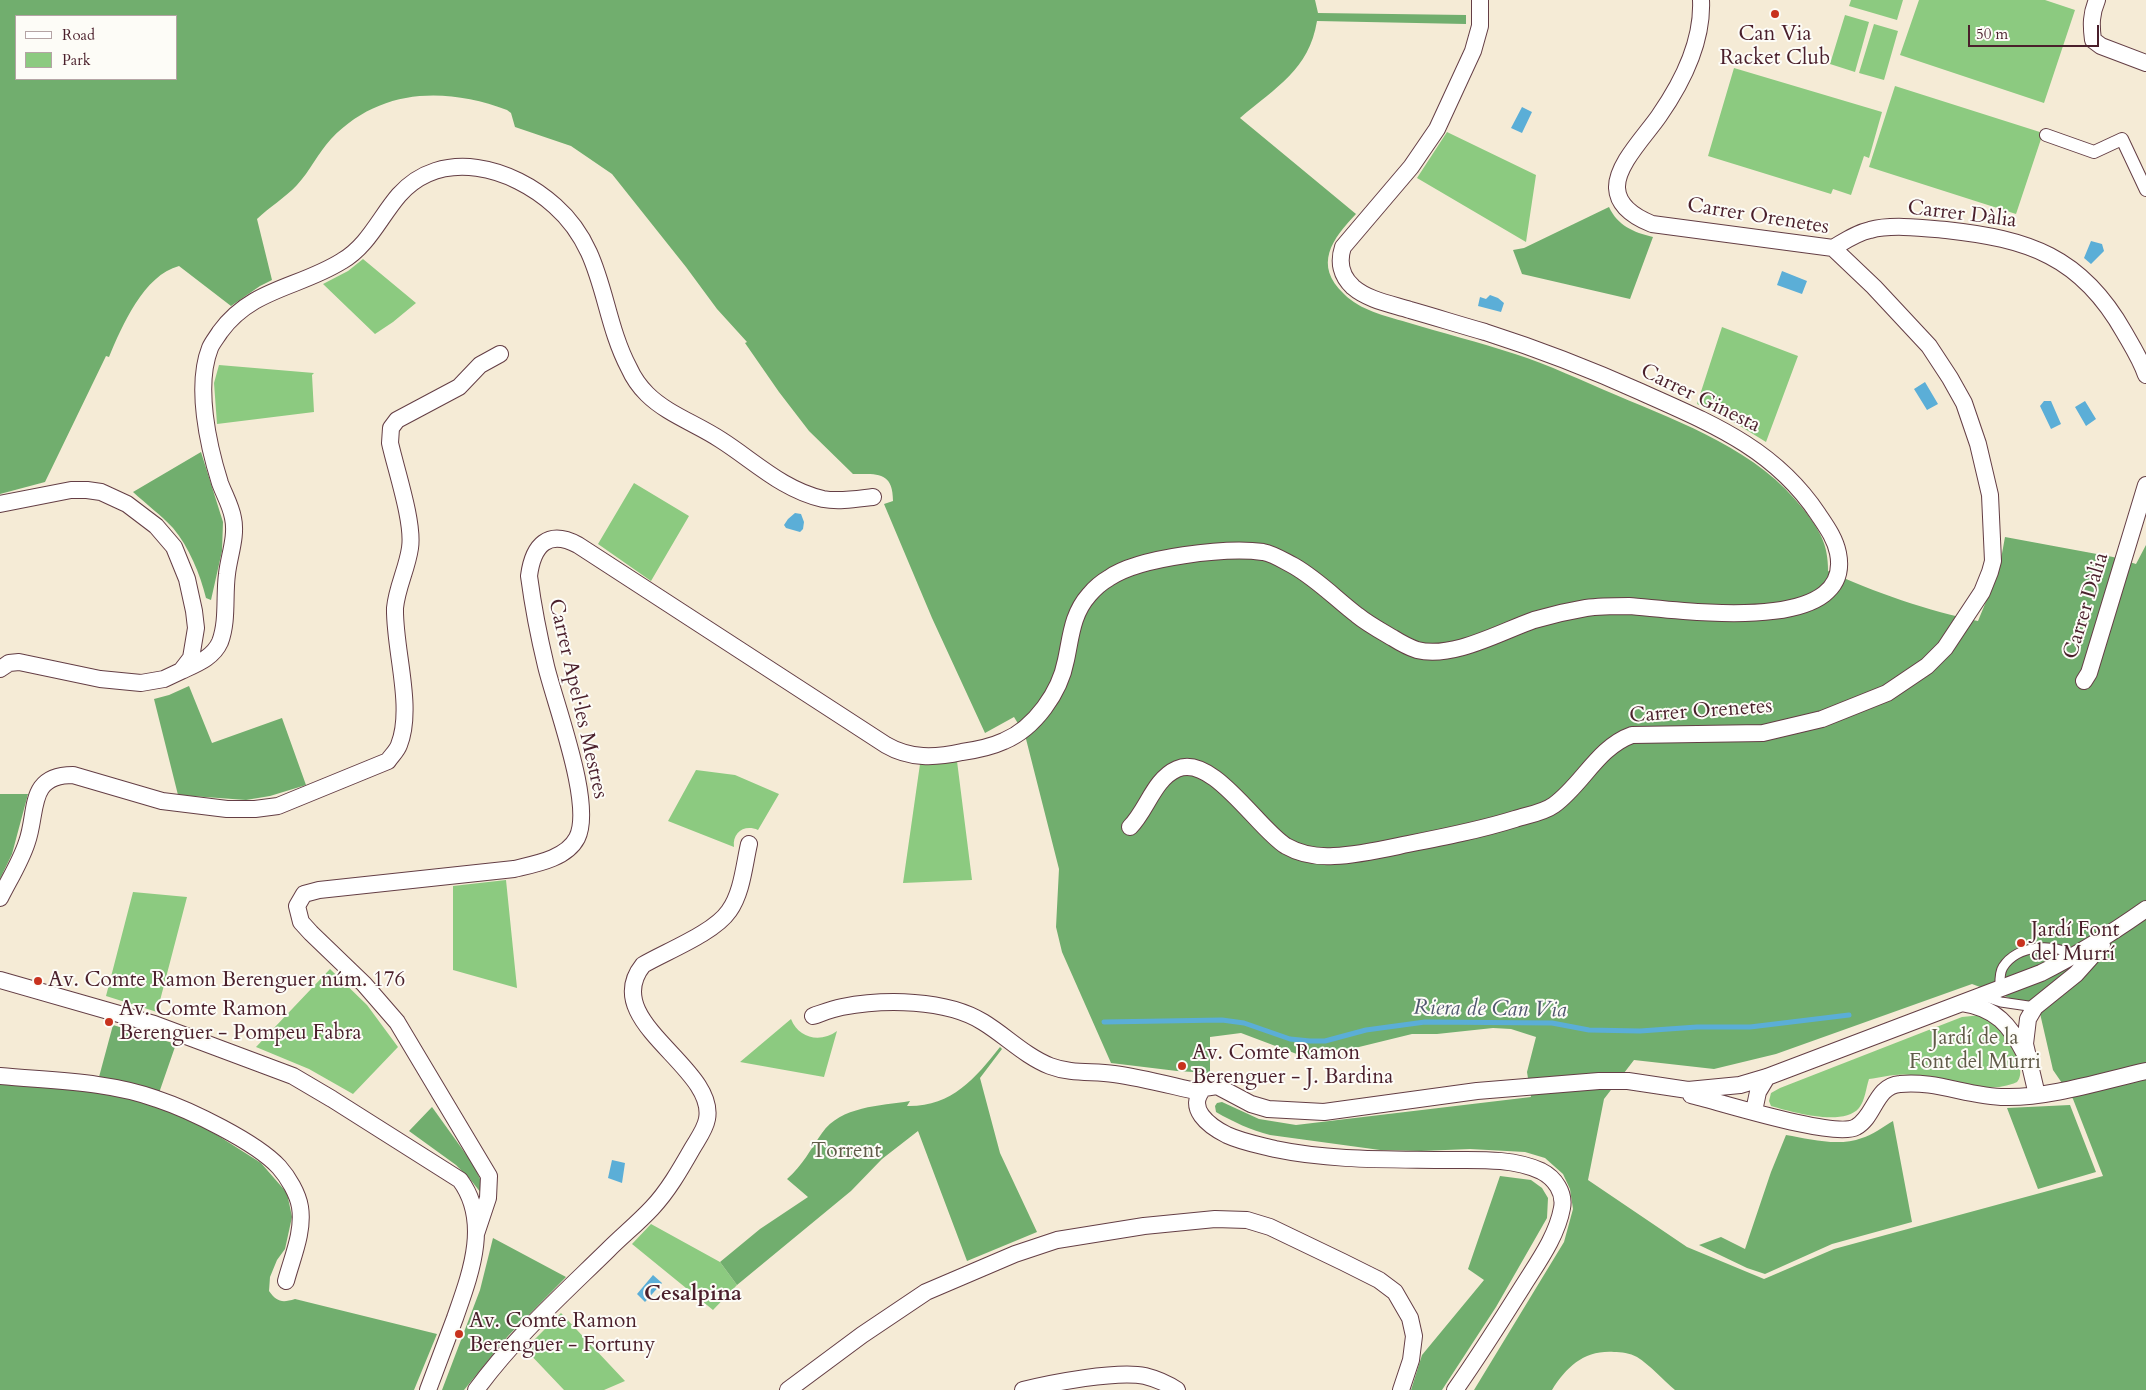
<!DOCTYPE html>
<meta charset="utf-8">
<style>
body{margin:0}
#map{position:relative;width:2146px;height:1390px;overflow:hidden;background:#f5ebd6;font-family:Cardo,serif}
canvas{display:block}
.legend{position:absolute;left:15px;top:15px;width:162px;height:65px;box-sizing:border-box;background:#fdfcf7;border:1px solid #b5a4a5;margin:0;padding:6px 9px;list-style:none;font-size:15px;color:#4a1f2b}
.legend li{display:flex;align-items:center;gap:10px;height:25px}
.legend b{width:25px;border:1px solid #b5a4a5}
.scale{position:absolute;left:1968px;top:25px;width:131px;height:22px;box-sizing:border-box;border:2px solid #4a1f2b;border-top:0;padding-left:6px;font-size:15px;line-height:18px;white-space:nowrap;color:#4a1f2b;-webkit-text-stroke:4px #fdfcf7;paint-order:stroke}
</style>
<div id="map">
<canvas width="2146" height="1390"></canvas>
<ul class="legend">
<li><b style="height:6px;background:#fff"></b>Road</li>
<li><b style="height:14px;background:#8cca80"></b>Park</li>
</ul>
<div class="scale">50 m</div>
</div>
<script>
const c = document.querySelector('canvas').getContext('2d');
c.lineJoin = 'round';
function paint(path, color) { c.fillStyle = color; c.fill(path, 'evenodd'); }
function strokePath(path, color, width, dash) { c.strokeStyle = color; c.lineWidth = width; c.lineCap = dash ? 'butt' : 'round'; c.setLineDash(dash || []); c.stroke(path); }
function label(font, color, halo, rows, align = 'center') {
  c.font = font + ' Cardo,serif'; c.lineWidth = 4; c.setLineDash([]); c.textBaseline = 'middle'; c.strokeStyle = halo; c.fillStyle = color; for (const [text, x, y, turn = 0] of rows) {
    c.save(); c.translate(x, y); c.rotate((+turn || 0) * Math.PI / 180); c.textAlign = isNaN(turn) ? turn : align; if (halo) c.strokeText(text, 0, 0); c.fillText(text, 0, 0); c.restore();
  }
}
const green = new Path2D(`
 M1851 0H1903L1897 20 1849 6Z
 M1919 0H2045L2075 10 2044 103 1900 55Z
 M1845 15 1869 22 1855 72 1830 64Z
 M1874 24 1898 31 1884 80 1859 73Z
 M1734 68 1882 112 1869 158 1864 156 1851 195 1833 189 1831 194 1708 156Z
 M1895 86 2043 133 2016 214 1869 167Z
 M1447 132 1536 175 1526 242 1417 178Z
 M363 259 416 303 393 322 375 334 323 284 348 271Z
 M1722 327 1798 356 1766 442 1727 418 1697 404Z
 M219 365 314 373 312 375 314 412 217 424 214 383Z
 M634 483 689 516 651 581 598 544Z
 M957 761 972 880 903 883 920 764Z
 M696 770 735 775 779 794 758 830C745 824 732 832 734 847L668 821Z
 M506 880 517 988 453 970V886Z
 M133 892 187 897 157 1012 106 996Z
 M330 969 367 1005 398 1047 353 1094 309 1069 256 1047Z
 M1982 1015C1985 1016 1987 1016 1990 1018 2003 1026 2030 1069 2017 1082 1987 1096 1942 1080 1911 1075 1898 1073 1882 1077 1869 1079 1866 1088 1865 1101 1859 1108 1843 1127 1792 1112 1771 1106L1769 1101 1771 1093 1780 1088 1962 1017Z
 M791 1019C799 1039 821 1043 837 1031L824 1077 740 1062Z
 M651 1224 720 1262 737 1285 713 1310 632 1244Z
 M561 1313 625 1381 604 1390H564L525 1349Z`);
const forest = new Path2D(`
 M0 0H1315L1318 13 1466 15V24L1317 21C1309 70 1276 87 1240 118L1356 214C1332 239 1313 265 1344 294 1360 310 1385 316 1406 322 1442 333 1479 342 1515 354 1549 365 1583 381 1616 395 1684 424 1758 450 1804 510 1820 531 1828 544 1828 571 1871 591 1931 612 1978 621L1999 570 2005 537 2113 557 2136 564 2146 545V1390H1675C1663 1380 1650 1365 1637 1357 1630 1353 1621 1352 1614 1352 1585 1350 1567 1366 1552 1390H1474L1564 1242 1573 1209 1570 1189 1563 1174 1545 1158 1525 1152 1470 1149 1421 1151 1380 1150 1270 1135C1251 1130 1233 1122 1216 1112L1215 1106 1217 1103 1222 1102 1259 1119 1296 1125 1531 1097 1527 1072 1536 1037 1511 1029 1493 1028 1437 1034H1412L1310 1059 1241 1033 1210 1037V1073L1177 1071 1111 1063 1062 952 1056 927 1059 869 1025 735 1014 717 985 733 932 618 884 504 893 501C893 471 877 474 853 474L809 431 779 392 745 343 747 342 717 309 686 267 612 174 571 146 515 127 511 113 507 110C445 87 380 88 331 139 318 153 310 171 297 185 285 198 269 207 257 219L272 280 260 286 231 306 179 266C144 275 122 326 109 357L106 356 45 482 0 494ZM16 16H176V79H16ZM1972 984 2039 1009 2053 1070 2073 1099 2103 1176 1834 1249 1764 1279 1687 1247 1588 1180 1604 1099 1634 1060 1714 1069 1776 1054Z
 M1609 207C1618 226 1633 232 1653 237L1630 299 1522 274 1513 250 1524 248Z
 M201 452 223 522 222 551 211 600 206 598C200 574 189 547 173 528 161 515 146 504 133 492Z
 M189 686 212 743 282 718 306 785 270 796 246 800 178 795 154 699 169 695Z
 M0 794H28L12 854 0 879Z
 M113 1025 176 1044 159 1093 127 1082 99 1077Z
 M1000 1047 1002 1049 980 1078 1000 1153 1037 1232 967 1261 918 1131 882 1159 851 1191 737 1285 720 1262 760 1229 808 1197 787 1179C803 1165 810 1150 822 1133 841 1106 880 1106 910 1101L907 1106C951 1107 975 1079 1000 1047Z
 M0 1080 124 1096 175 1112 217 1135 261 1163 287 1193 292 1217 285 1249 277 1260 270 1277 269 1291C277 1302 282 1303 295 1299L437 1334 414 1390H0Z
 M2070 1105 2096 1172 2038 1189 2007 1108Z
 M432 1107 473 1164 481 1181V1193L470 1179 456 1165 409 1131Z
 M1893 1121 1912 1222 1832 1244 1765 1274 1747 1268 1699 1245 1721 1237 1745 1249 1771 1172 1786 1135C1810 1139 1838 1147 1862 1138 1872 1135 1883 1127 1893 1121Z
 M1500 1176 1531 1180 1542 1188 1548 1198 1547 1218 1496 1307 1442 1390H1411L1422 1355 1484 1280 1468 1269Z
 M493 1238 566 1277 508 1336 464 1390H442L480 1290Z`);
const water = new Path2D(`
 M1522 107 1532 112 1522 133 1511 128Z
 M2091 241 2102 244 2104 251 2091 264 2084 258Z
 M1782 271 1807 281 1802 294 1777 285Z
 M1490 295 1498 298 1504 303 1501 312 1478 306 1480 297 1486 299Z
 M1925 382 1938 404 1927 410 1914 389Z
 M2044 401H2051L2061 424 2051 429 2040 406Z
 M2085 401 2096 419 2086 426 2075 407Z
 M795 513 801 514 804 522 803 529 800 532 786 528 784 525 788 519Z
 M612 1160 625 1163 622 1183 608 1178Z
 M653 1275 662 1283 645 1302 637 1294Z`);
const stream = new Path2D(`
 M1104 1022 1222 1020 1244 1023 1290 1039 1310 1041H1325L1366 1030 1425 1022 1552 1023 1589 1030 1640 1031 1697 1027H1750L1849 1015`);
const service = new Path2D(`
 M2000 989C2000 982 1999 973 2003 967 2017 945 2055 942 2074 957
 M1983 996 2001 1002 2035 1007`);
const pedestrian = new Path2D(`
 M2046 135 2094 152 2122 139 2146 190`);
const minor = new Path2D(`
 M2097 0C2091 14 2091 25 2093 40L2101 46 2146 63
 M1833 248C1845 241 1856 233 1870 230 1891 224 1924 228 1946 230 2028 239 2081 256 2124 332 2132 346 2141 360 2146 375
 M0 504 71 490H87L101 492 127 504 156 526 174 547 187 579 194 611 196 628 191 658 181 671 164 679 141 683 100 679 19 662 9 663 0 669
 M181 671C196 664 213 658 220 642 228 621 224 596 227 574 229 556 237 536 233 518 231 506 224 494 220 483 208 445 195 386 210 348 212 343 217 337 220 332 252 288 299 288 342 261 368 246 380 217 399 195 442 147 512 167 555 206 606 251 600 313 629 368 633 377 640 387 647 394 667 414 697 424 721 440 754 461 783 490 823 499 839 502 856 499 873 497
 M2084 681 2089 673 2146 485
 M1130 827C1147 810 1154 779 1177 769 1212 753 1258 829 1286 846 1300 854 1318 857 1334 856 1359 855 1384 849 1408 844 1444 837 1480 830 1515 819 1527 815 1543 813 1554 805 1582 785 1598 747 1632 735L1763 733 1822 719 1887 693 1927 666 1945 648 1982 592 1990 572 1993 561 1990 495 1978 444 1964 403 1950 378 1929 346 1874 287 1833 248 1652 224C1637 218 1618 208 1617 188 1616 165 1646 135 1659 116 1682 83 1703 42 1701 0
 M0 898C9 880 21 861 27 842 38 811 27 775 73 775L162 801 227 809H255L278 806 388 761C391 756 397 751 399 745 414 707 394 649 395 608 397 587 407 569 410 548 414 523 396 470 390 443L391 428 397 420 459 387 480 365 500 354
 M0 980 154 1024 293 1076 332 1099 460 1180C491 1222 470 1275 455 1318 446 1342 437 1366 428 1390
 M1962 1003C1996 1008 2010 1025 2025 1054
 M813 1016C822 1013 832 1009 842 1007 884 999 946 999 983 1022 1006 1036 1025 1056 1050 1066 1071 1074 1092 1071 1114 1074 1143 1078 1172 1086 1200 1092
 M0 1076C52 1081 108 1081 157 1099 190 1110 256 1142 279 1167 288 1177 298 1194 300 1207 304 1232 292 1258 286 1281
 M1691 1095C1720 1102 1835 1139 1856 1127 1875 1117 1875 1086 1900 1084 1935 1080 1970 1097 2005 1097 2049 1098 2102 1081 2146 1071
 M2037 1095 2025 1044 2028 1019 2035 1007 2076 974 2102 945
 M1754 1111 1758 1092 1767 1077
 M476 1234 488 1198 489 1176 397 1022 364 984 311 933 301 922 297 906 304 894 319 890 514 869C535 864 566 859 577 838 594 805 555 704 546 666 539 637 533 606 529 576 533 545 548 529 578 545L886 745C910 759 935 758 962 752 976 750 991 747 1004 741 1035 728 1060 692 1066 660 1071 637 1072 614 1089 595 1094 589 1102 582 1109 578 1139 557 1227 547 1263 552 1274 554 1284 561 1294 566 1318 580 1335 598 1357 615 1368 624 1381 631 1393 638 1401 643 1408 647 1417 650 1453 659 1500 632 1534 620 1551 615 1568 611 1586 608 1600 606 1615 606 1629 606 1675 609 1855 638 1838 553 1835 538 1826 526 1818 514 1774 448 1710 423 1641 392 1590 369 1538 349 1485 332 1460 325 1435 317 1410 310 1391 304 1368 300 1353 287 1341 276 1338 262 1343 247L1411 167 1437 129 1473 51 1480 26V0
 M476 1390C514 1338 562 1295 608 1250 622 1236 638 1223 652 1208 668 1191 680 1170 692 1149 697 1140 705 1130 707 1119 717 1067 598 1021 643 965 667 951 714 933 729 911 742 893 744 866 749 844
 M788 1390 862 1335 926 1292 1015 1254 1057 1240 1144 1226 1215 1219 1247 1220 1270 1227 1343 1262 1379 1280 1395 1292 1410 1318 1414 1336 1411 1360 1401 1390
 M1023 1390C1051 1383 1118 1370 1145 1376 1157 1379 1168 1384 1177 1390
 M1455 1390C1479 1356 1501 1321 1523 1286 1538 1262 1557 1236 1562 1208 1565 1193 1555 1178 1541 1171 1513 1158 1478 1160 1448 1160 1390 1159 1332 1161 1275 1149 1259 1145 1242 1142 1227 1135 1209 1126 1185 1108 1204 1088L1217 1086 1251 1104 1268 1109 1324 1112 1477 1091 1599 1081H1628L1688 1090 1740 1085 1767 1077 2041 973C2079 954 2112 933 2146 909`);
const markers = [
 [1775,14,5,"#c8321e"],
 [2021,943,5,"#c8321e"],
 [38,981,5,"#c8321e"],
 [109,1022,5,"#c8321e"],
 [1182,1066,5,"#c8321e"],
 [459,1334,5,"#c8321e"]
];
const poiNames = [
 ["Can Via",1775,35,"center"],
 ["Racket Club",1775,59,"center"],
 ["Jardí Font",2031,931],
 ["del Murrí",2031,955],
 ["Av. Comte Ramon Berenguer núm. 176",48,981],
 ["Av. Comte Ramon",119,1010],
 ["Berenguer - Pompeu Fabra",119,1034],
 ["Av. Comte Ramon",1192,1054],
 ["Berenguer - J. Bardina",1192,1078],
 ["Av. Comte Ramon",469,1322],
 ["Berenguer - Fortuny",469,1346]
];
const streetNames = [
 ["Carrer Dàlia",1962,215,7],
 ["Carrer Orenetes",1758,217,9],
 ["Carrer Ginesta",1700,399,26],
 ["Carrer Dàlia",2087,606,-73],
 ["Carrer Apel·les Mestres",577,699,77],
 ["Carrer Orenetes",1701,712,-4]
];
const parkNames = [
 ["Jardí de la",1975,1039],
 ["Font del Murri",1975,1063],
 ["Torrent",846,1152]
];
const waterNames = [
 ["Riera de Can Via",1490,1010,1]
];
const neighbourhoodNames = [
 ["Cesalpina",693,1295]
];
paint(green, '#8cca80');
paint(forest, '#71ae6e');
paint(water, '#5baed7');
strokePath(stream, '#5baed7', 5);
strokePath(service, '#643e45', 11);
strokePath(pedestrian, '#643e45', 14);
strokePath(minor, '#643e45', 18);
strokePath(service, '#fff', 9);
strokePath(pedestrian, '#fff', 12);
strokePath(minor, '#fff', 16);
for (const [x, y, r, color] of markers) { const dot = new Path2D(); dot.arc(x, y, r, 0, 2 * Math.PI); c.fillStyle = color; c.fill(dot); strokePath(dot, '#fdfcf7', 2); }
label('21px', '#4a1f2b', '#fdfcf7', poiNames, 'left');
label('21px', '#4a1f2b', '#fdfcf7', streetNames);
label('21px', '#615b49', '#fdfcf7', parkNames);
label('italic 22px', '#515870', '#fdfcf7', waterNames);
label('bold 22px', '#4a1f2b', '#fdfcf7', neighbourhoodNames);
</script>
